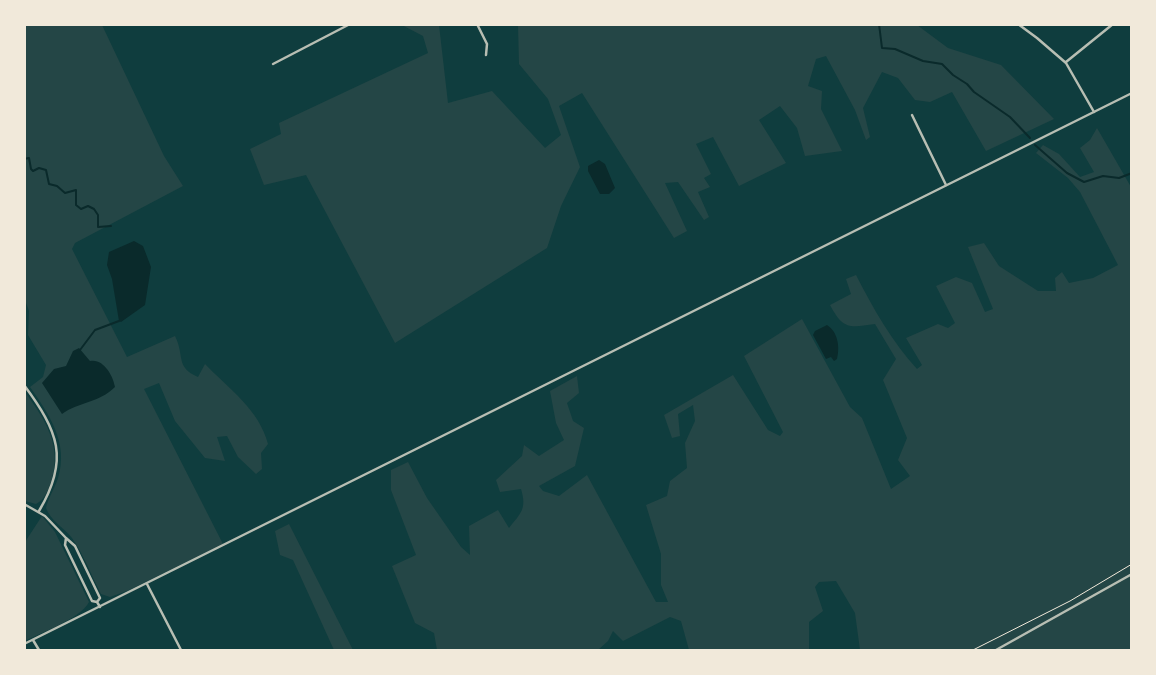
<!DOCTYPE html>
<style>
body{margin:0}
#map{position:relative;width:1156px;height:675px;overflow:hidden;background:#0f3d3e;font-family:"Zilla Slab",serif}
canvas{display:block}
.frame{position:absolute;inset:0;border:26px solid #f1e9da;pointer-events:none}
</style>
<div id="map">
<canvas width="1156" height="675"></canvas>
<div class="frame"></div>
</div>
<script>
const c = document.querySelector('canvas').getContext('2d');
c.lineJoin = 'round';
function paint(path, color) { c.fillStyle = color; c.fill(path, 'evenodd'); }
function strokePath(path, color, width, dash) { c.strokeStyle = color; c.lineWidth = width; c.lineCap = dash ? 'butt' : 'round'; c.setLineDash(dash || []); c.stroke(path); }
const green = new Path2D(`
 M400 24 439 25 448 103 492 91 545 148 561 135 548 99 519 64 518 25H917L948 48 1001 65 1054 119 986 151 952 92 930 102 915 100 898 78 882 72 863 108 870 137 866 140 855 110 826 56 816 59 808 86 822 91 821 109 842 151 805 156 797 128 780 106 759 120 786 163 739 186 713 137 696 144 711 174 704 178 710 187 698 192 709 217 704 220 678 182 665 183 687 231 674 238 582 93 559 106 580 167 561 206 547 248 395 343 306 175 264 185 250 149 281 134 279 123 428 53 423 36Z
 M24 25H102L164 156 183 186 75 243 72 249 127 357 175 336C185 356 175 367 198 377L205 364C228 388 259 409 268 444L261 453 262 469 256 474 238 457 227 436 217 437 225 461 205 458 175 421 159 383 144 389 223 544 127 591 110 597 101 594C91 575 84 555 72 538 64 528 50 520 46 508 48 498 55 488 58 478 69 443 49 414 30 387L43 377 46 365 28 335 29 311 25 300Z
 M1097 128 1131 187V650H860L855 613 836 581 819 582 815 587 823 611 809 622V650H689L681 621 670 617 623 641 613 631 608 641 598 650H437L434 633 415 623 392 566 416 555 391 490V470L408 462 427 498 461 547 470 555 469 526 498 510 509 528C521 513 527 509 521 489L500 492 496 480 522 456 524 445 539 456 564 440 556 423 550 391 577 376 579 393 567 403 573 421 584 428 575 466 539 486 543 491 559 496 587 475 656 602H668L661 585V554L646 505 667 496 670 481 687 468 685 443 695 421 693 405 678 414 680 436 672 438 664 415 733 375 768 430 780 436 783 432 744 356 802 319 850 407 862 418 891 489 910 476 898 460 907 438 883 380 896 359 875 324C848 328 843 329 830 305L851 294 846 279 856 275C873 308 892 342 917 369L922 365 906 338 938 324 948 328 955 323 936 286 956 277 972 283 985 312 993 309 968 247 984 243 999 266 1038 291H1056L1055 278 1062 272 1069 283 1093 278 1118 265 1080 192 1068 178 1036 153 1043 145 1059 154 1080 177 1094 172 1080 148 1090 140Z
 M24 391C45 419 63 446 51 482 48 491 44 500 36 504L25 501Z
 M42 516 55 532 89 602C80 619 42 632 25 641V542Z
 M289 524 353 650H334L293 560 280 555 275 531Z`);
const water = new Path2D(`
 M599 160 605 164 615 188 609 194H600L588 171V166Z
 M134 241 143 246 151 267 145 305 121 322 119 321 112 279 107 265 109 252Z
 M827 325C838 332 840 347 837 359L834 361 831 357 826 359 813 335 815 331Z
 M79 348 90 361C103 358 113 375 115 387 99 403 78 402 62 414L42 383 54 369 66 366 73 351Z`);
const stream = new Path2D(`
 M879 24 882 48 895 49 923 61 942 64 953 75 967 84 974 92 1010 117 1030 138
 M1035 145 1067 173 1084 182 1103 176 1119 178 1132 173
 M24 159 29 158 31 169 33 171 39 168 46 170 49 184 57 186 65 193 76 190V205L81 209 88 206 94 209 98 215V227L111 226
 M80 350 95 330 119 321`);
const path = new Path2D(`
 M973 650 1070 601 1132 564`);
const minor = new Path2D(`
 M477 24 487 44 486 55
 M1018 24 1037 38 1066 63 1094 112
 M1066 62 1113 24
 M273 64 350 24
 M912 115 946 185
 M24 385C58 431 70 459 39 511
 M24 504 45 516 66 538
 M147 584 181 650
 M97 602 92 601 65 545 66 538 75 546 100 598 97 602 100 607
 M33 640 39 650`);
const tertiary = new Path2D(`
 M24 644 1132 93
 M996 650 1132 574`);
paint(green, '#244646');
paint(water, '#0a2a2b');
strokePath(stream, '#0a2a2b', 2);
strokePath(path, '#f1e9da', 1);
strokePath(minor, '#b8beb3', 2.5);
strokePath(tertiary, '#b8beb3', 2.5);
</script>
